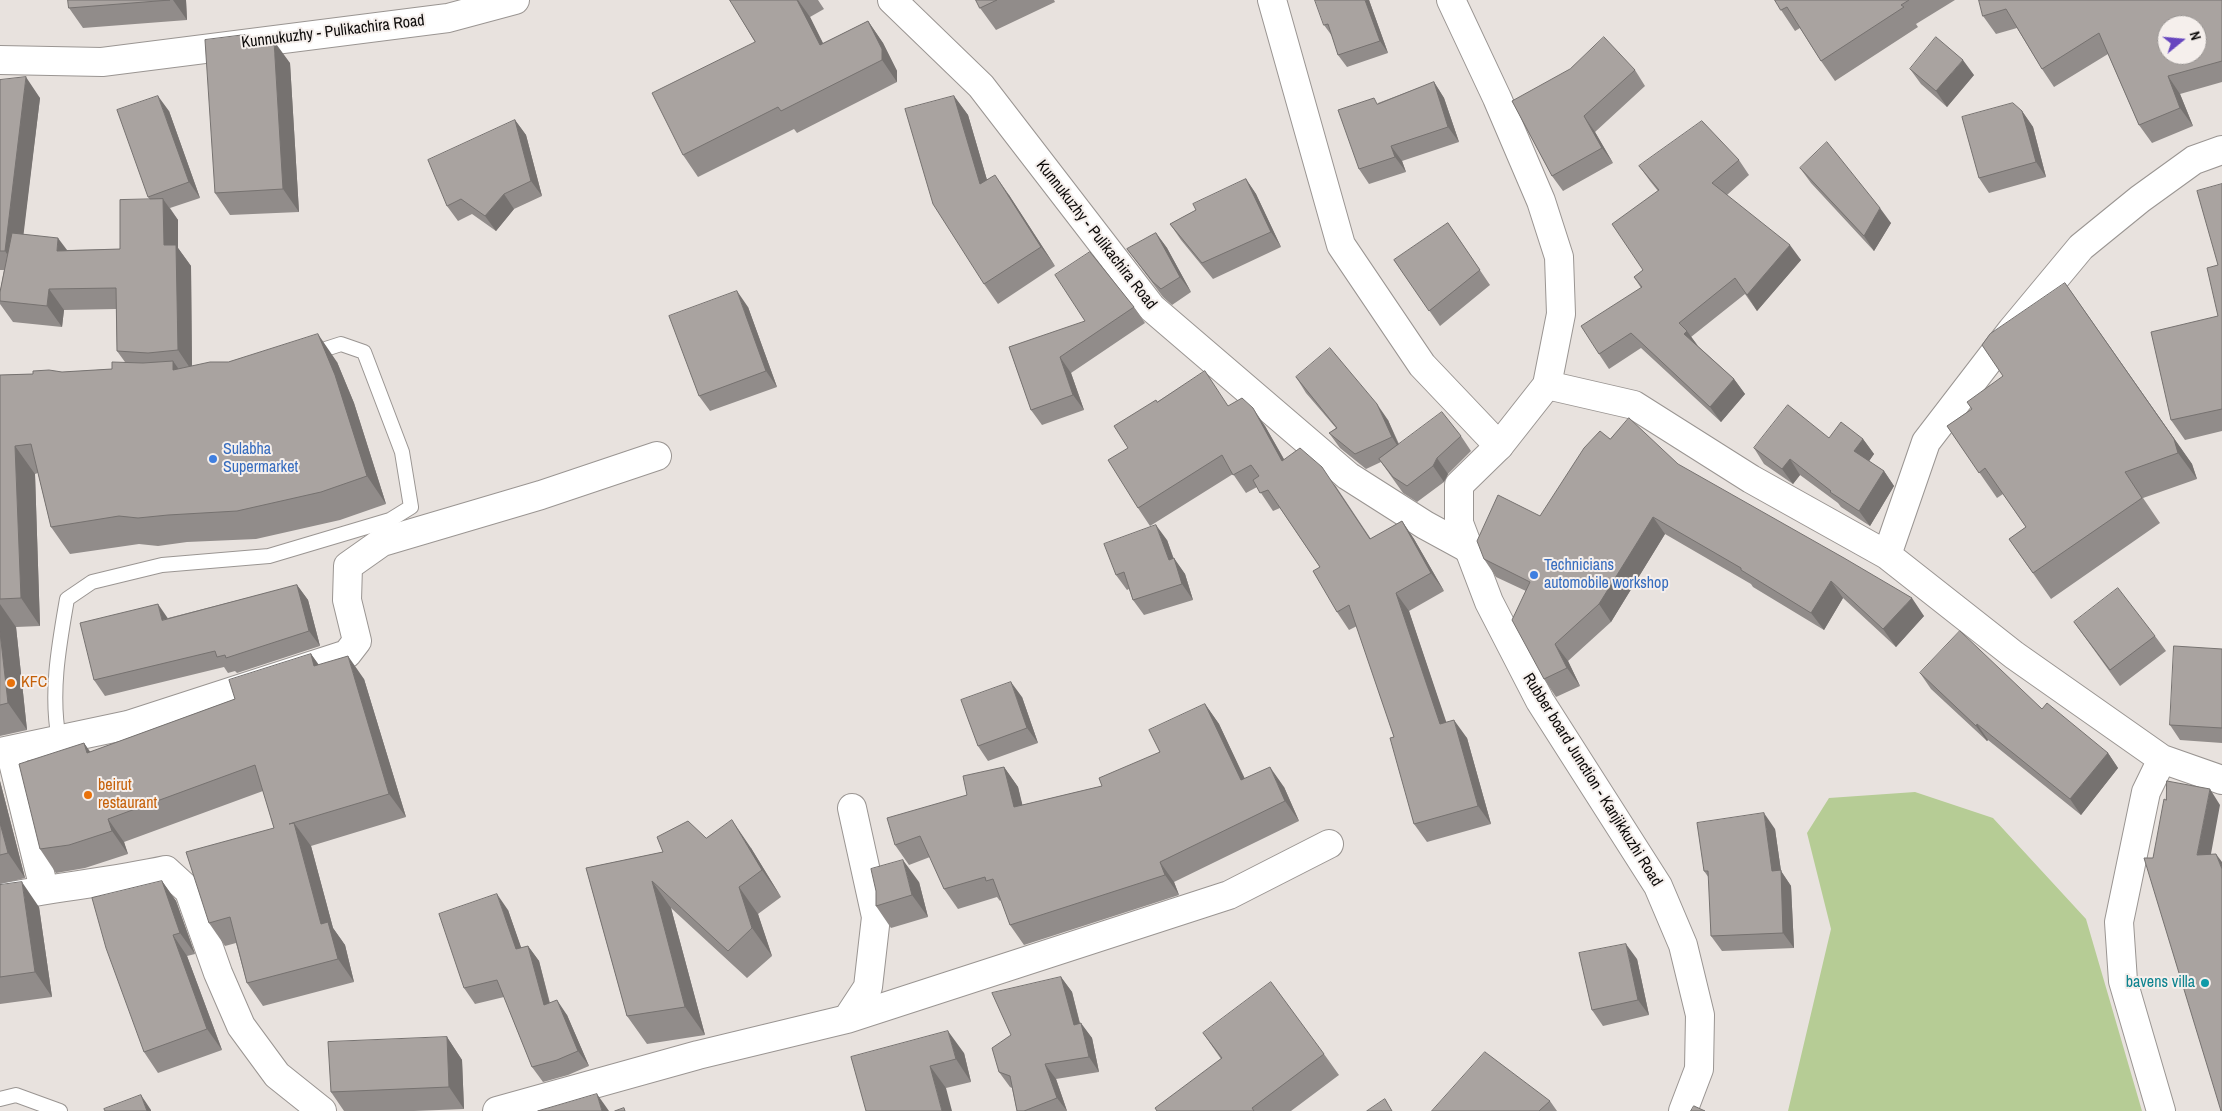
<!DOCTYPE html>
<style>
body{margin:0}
#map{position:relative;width:2222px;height:1111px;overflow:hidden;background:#e8e2de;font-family:"Archivo Narrow",sans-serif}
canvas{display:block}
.north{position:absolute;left:2157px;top:15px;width:50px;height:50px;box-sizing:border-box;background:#f5efec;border:1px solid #989492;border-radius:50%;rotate:73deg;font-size:14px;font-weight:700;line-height:20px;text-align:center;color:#0d0b0a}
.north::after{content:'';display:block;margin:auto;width:18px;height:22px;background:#6746bf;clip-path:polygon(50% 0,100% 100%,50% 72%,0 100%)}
</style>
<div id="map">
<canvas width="2222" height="1111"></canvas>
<div class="north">N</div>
</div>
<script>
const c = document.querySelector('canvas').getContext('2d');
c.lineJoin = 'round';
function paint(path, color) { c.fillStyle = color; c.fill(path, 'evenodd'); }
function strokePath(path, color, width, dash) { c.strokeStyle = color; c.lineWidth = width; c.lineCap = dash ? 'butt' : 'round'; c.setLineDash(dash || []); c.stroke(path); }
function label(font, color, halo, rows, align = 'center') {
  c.font = font + ' "Archivo Narrow",sans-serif'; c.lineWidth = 4; c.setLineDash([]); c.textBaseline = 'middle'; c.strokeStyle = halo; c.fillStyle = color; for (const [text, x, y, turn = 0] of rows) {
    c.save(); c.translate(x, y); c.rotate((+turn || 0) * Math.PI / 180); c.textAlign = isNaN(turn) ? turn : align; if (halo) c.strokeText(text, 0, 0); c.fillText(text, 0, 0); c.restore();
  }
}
const green = new Path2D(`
 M1915 792 1993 818 2086 919 2142 1111H1788L1831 929 1807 833 1829 798Z`);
const lane = new Path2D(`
 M59 740C50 693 59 645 67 599L92 582 162 565 269 556 390 520 411 507 402 452 364 352 341 344 310 354
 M0 1099 16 1095 60 1111`);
const street = new Path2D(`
 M892 0 981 86 1152 308 1348 476 1425 525 1469 549
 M1272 0 1341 245 1422 365 1499 446
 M0 60 102 62 448 18 515 0
 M1547 385 1634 405 1751 479 1887 555 2014 655 2162 759 2222 780
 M1887 555 1926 442 2012 330 2081 247 2140 199 2194 160 2222 150
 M10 750 44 889
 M0 752 128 725 347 654 357 641 347 600 348 566 382 542 541 495 657 456
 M0 898C55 887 111 882 166 870L189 891 218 973 241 1026 277 1075 322 1111
 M847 1019 1229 895 1329 844
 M497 1111 698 1055 847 1019 868 987 876 917 852 808
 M2161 1111 2123 981 2119 922 2146 792 2162 759`);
const secondary = new Path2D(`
 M1451 0 1497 98 1541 201 1559 257 1561 314 1547 385 1499 446 1459 485V523L1489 602 1540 701 1658 886 1683 945 1700 1015 1699 1069 1683 1111`);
const wall = new Path2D(`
 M68 0H186L187 20 83 28 69 8Z
 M730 0H818L824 9 810 17 823 43 868 21 883 43 897 71V82L797 133 794 129 698 177 683 155 755 42Z
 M976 0H1054L1055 2 996 30 980 8Z
 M1369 0 1388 53 1347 67 1338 55 1332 36 1324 25Z
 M1775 0H1955L1916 24 1918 27 1835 81 1821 61 1800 28 1795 31 1781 10Z
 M1979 0H2222V82L2180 94 2193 126 2152 143 2139 125 2108 54 2054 87 2042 69 2017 28 1996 34 1983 16Z
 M245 35 250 42 290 63 299 212 230 215 215 193Z
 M1910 69 1974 75 1947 107 1921 84Z
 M1635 70 1645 86 1595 132 1613 163 1563 191 1552 176 1512 101Z
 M0 80 40 98 23 234 67 250 120 249 150 200 148 197 169 111 200 198 170 208 178 220V248L191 266 192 366 337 362 354 403 386 504 340 520 256 539 187 542 158 546 139 544 70 554 51 527 38 473 35 474 40 626 16 627 27 730 0 736V375L33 374 112 369 125 362 117 351 116 309 64 310 62 327 13 322 0 304V292L4 270H0Z
 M1434 82 1444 98 1459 142 1402 161 1406 172 1369 184 1359 169 1378 103Z
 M954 96 968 115 987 180 1009 195 1055 266 998 304 984 284Z
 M2022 111 2033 127 2046 177 1989 193 1979 178Z
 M515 120 526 135 542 196 514 209 496 231 472 214 458 221 447 206Z
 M1739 160 1749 175 1727 195 1801 260 1757 311 1745 294 1691 337 1698 346 1734 379 1745 394 1721 422 1641 348 1609 369 1599 354 1641 288 1634 277 1643 270 1658 191 1650 181 1639 166Z
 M1800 168 1891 223 1874 251 1811 183Z
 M1246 179 1256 194 1281 247 1213 279 1181 240 1170 224 1196 210Z
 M2222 184V431L2185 440 2171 420 2218 316V265Z
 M1448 223 1490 285 1440 326 1394 260Z
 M1156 233 1167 248 1191 292 1172 305 1163 297 1127 249Z
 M2065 283 2192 464 2197 479 2143 498 2160 523 2051 599 2009 539 2026 527 2003 494 1997 498 1947 426 1972 409 2003 376Z
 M748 307 777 387 710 411 699 396Z
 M1134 307 1145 323 1071 373 1084 410 1042 425 1031 410 1009 347Z
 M1296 377 1388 420 1399 444 1461 436 1471 451 1448 474 1444 482 1417 502 1403 493 1381 462 1366 469 1340 448 1329 433 1336 428 1306 393Z
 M1157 402 1229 406 1265 426 1284 459 1335 485 1371 539 1402 521 1414 539 1444 591 1409 611 1446 723 1467 738 1491 824 1427 842 1414 824 1394 737 1357 626 1349 630 1337 612 1320 567 1280 508 1273 511 1257 487 1246 493 1233 474 1150 526 1138 508 1128 448Z
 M1829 438 1863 439 1874 454 1869 461 1884 471 1894 486 1870 526 1841 507 1838 503 1800 475 1793 484 1764 464 1754 448Z
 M1610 439 1924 616 1896 647 1843 598 1824 630 1753 587 1751 584 1665 534 1611 622 1568 661 1580 686 1556 697 1544 679 1526 591 1496 577 1484 559 1540 516Z
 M1167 540 1174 559 1185 574 1193 600 1144 615 1133 600 1129 589 1127 590 1116 575Z
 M297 585 308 600 320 646 237 673 235 671 228 673 224 667 105 696 94 680 168 618Z
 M2074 622 2155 636 2166 651 2120 686Z
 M2222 649V743L2180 740 2170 725Z
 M311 654 319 665 364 679 406 817 311 846 333 928 345 945 354 982 263 1006 247 983 236 943 225 946 209 923 274 828 263 791 124 842 128 854 85 868 56 873 40 849 84 743 90 752 235 699Z
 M1920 673 2042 709 2108 753 2118 768 2081 815 1988 740 1987 741 1931 689Z
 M1022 697 1038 743 988 761 978 746Z
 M1205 704 1219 724 1244 778 1284 787 1299 821 1174 882 1179 895 1024 945 1010 925 1001 900 1000 901 997 897 958 909 944 889 930 857 909 865 895 845 967 795 1004 767 1018 787 1022 805 1102 786 1160 752Z
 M0 781 25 878 0 884Z
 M1775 829 1781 871 1791 886 1794 948 1722 951 1711 936 1709 878 1704 871Z
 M751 848 781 897 758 914 772 956 747 978 671 908 705 1035 647 1044 627 1016 586 868 663 852Z
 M162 881 176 901 195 954 187 956 222 1050 158 1073 144 1052Z
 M919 882 928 917 891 928 876 906V891Z
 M0 885 39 907 52 997 0 1004Z
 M508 910 521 948 528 946 539 961 550 1003 567 1015 589 1066 568 1075 543 1082 532 1067 504 997 475 1004 464 988Z
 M1637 959 1649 1015 1603 1026 1592 1010Z
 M1061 977 1072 992 1080 1023 1092 1038 1099 1072 1056 1079 1067 1111H1017L1012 1088 1010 1087 999 1072 1011 1035Z
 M1203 1033 1324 1054 1339 1075 1291 1111H1157L1221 1059Z
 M447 1037 462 1060 464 1109 414 1111H344L331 1092Z
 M964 1053 971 1082 946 1088 851 1057Z
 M1550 1101 1557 1111H1432Z`);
const shadedWall = new Path2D(`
 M173 0H186L187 20Z
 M797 0H798L810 17 835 68 820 45Z
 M1365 0H1369L1388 53 1380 41Z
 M868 21 883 43 897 71V82L882 60Z
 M245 35 260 58 245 42Z
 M274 41 290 63 299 212 283 189Z
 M1963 60 1974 75 1947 107 1936 91Z
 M2168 76 2180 94 2193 126 2180 108Z
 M26 77 40 98 19 272 5 251Z
 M1434 82 1444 98 1459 142 1448 127Z
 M158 96 169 111 200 198 189 182Z
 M954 96 968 115 994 204 980 184Z
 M2022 111 2033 127 2046 177 2036 162Z
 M1584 116 1595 132 1613 163 1602 148Z
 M515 120 526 135 542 196 531 181Z
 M1391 146 1402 161 1406 172 1395 157Z
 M995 175 1009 195 1055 266 1041 247Z
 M1246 179 1256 194 1281 247 1271 232Z
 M504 194 514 209 496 231 485 216Z
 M163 199 178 220V248L191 266 192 371 178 350 164 245Z
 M1880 208 1891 223 1874 251 1864 236Z
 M1156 233 1167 248 1191 292 1180 277Z
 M58 238 73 258 57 251Z
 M1790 245 1801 260 1757 311 1747 295Z
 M2065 283 2192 464 2197 479 2178 453Z
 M49 289 64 310 62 327 47 306Z
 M737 291 748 307 777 387 766 371Z
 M1687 331 1698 346 1684 334Z
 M318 334 337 362 354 403 386 504 367 476Z
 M1060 357 1071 373 1084 410 1073 395Z
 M173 361 192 388 173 370Z
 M1734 379 1745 394 1721 422 1710 407Z
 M1377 404 1388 420 1402 453 1392 437Z
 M1253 408 1265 426 1295 479 1282 461Z
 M1863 439 1874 454 1865 467 1854 451Z
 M15 446 35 474 40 626 21 598Z
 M1437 458 1448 474 1444 482 1433 466Z
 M1790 459 1800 475 1793 484 1782 469Z
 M1884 471 1894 486 1870 526 1859 511Z
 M1653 517 1665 534 1611 622 1599 604Z
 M1402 521 1414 539 1444 591 1431 573Z
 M1156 525 1167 540 1177 569 1174 558 1185 574 1193 600 1182 584 1169 560Z
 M1831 581 1843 598 1824 630 1811 613Z
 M297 585 308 600 320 646 309 631Z
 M1396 593 1409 611 1453 742 1440 724Z
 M1912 598 1924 616 1896 647 1883 629Z
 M0 604 16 627 27 730 8 703 0 632Z
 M158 604 169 620H162Z
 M1555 644 1568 661 1580 686 1567 668Z
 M311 654 327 677 314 666Z
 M348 656 364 679 406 817 389 794Z
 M1011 682 1022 697 1038 743 1027 728Z
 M1205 704 1219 724 1255 800 1241 780Z
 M1454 720 1467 738 1491 824 1478 806Z
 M1977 724 1988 740 1987 741 1976 726Z
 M84 743 100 766 87 753Z
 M2108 753 2118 768 2081 815 2070 799Z
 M1004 767 1018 787 1028 827 1014 807Z
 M1270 767 1284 787 1299 821 1285 801Z
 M0 781 25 878 8 853 0 823Z
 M2210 789 2220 805 2208 870 2197 855Z
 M1764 813 1775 829 1781 871 1791 886 1794 948 1783 933 1772 871Z
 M108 819 124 842 128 854 112 831Z
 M732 820 751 848 781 897 762 870Z
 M294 823 311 846 333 928 345 945 354 982 338 959 321 924Z
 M2216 854 2222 862V869Z
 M903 860 919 882 928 917 912 895Z
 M1160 862 1174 882 1179 895 1165 875Z
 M162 881 176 901 195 954 180 933Z
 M652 881 671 908 705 1035 685 1007Z
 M22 882 39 907 52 997 35 972Z
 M739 887 758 914 772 956 752 928Z
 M497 894 508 910 527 964 516 949Z
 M173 935 187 956 222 1050 207 1029Z
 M1626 944 1637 959 1649 1015 1638 1000Z
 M528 946 539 961 554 1021 544 1005Z
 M1061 977 1072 992 1084 1041 1074 1025Z
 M557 1000 567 1015 589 1066 578 1051Z
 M1081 1023 1092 1038 1099 1072 1089 1057Z
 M948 1031 964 1053 971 1082 956 1059Z
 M447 1037 462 1060 464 1109 449 1087Z
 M1045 1064 1056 1079 1067 1111 1057 1098Z
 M930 1066 946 1088 952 1111H942Z
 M597 1094 609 1111H602Z
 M141 1095 151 1110V1111H147Z`);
const building = new Path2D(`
 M68 0H170L69 8Z
 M730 0H797L820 45 868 21 882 49V60L781 111 778 107 683 155 652 93 755 42Z
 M976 0H997L980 8Z
 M1315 0H1365L1380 41 1338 55 1328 24 1324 25Z
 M1775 0H1909L1901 5 1904 7 1821 61 1787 7 1781 10Z
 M1979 0H2222V61L2168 76 2180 108 2139 125 2099 33 2042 69 2006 9 1983 16ZM2167 25H2197V55H2167Z
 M245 35V42L274 41 283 189 215 193 205 40Z
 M1604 37 1635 70 1584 116 1602 148 1552 176 1512 101 1570 69Z
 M1936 37 1963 60 1936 91 1910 69Z
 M26 77 5 251H0V80Z
 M1434 82 1448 127 1391 146 1395 157 1359 169 1338 110 1374 98 1377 104Z
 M158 96 189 182 148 197 117 110Z
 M954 96 980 184 995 175 1041 247 984 284 933 204 905 109Z
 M2013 103 2022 111 2036 162 1979 178 1962 117Z
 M515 120 531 181 504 194 485 216 461 199 447 206 428 160Z
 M1702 121 1739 160 1712 183 1790 245 1747 295 1735 278 1679 323 1687 331 1684 334 1734 379 1710 407 1631 333 1599 354 1581 326 1642 287 1634 277 1643 270 1612 224 1659 190 1639 166Z
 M1827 142 1880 208 1864 236 1800 168Z
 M1246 179 1271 232 1202 263 1170 224 1196 210 1193 204Z
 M2222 184V409L2171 420 2151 332 2218 316 2207 268 2218 265 2197 191Z
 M163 199 164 245H176L178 350 148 353 117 351 116 288 49 289 47 306 0 301V292L12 233 58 238 57 251 120 249V200Z
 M1448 223 1480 270 1429 311 1394 260Z
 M1156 233 1180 277 1161 289 1153 282 1127 249Z
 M1090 252 1134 307 1060 357 1073 395 1031 410 1009 347 1085 321 1055 275Z
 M2065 283 2174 439 2178 453 2125 472 2142 498 2033 573 2009 539 2026 527 1985 468 1979 473 1947 426 1972 409 1967 402 2003 376 1982 345 1990 334Z
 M737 291 766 371 699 396 669 316Z
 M318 334 335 375 367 476 321 492 237 511 168 515 138 518 119 516 51 527 31 444 15 446 21 598 0 599V375L33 374V371L49 370 62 372 112 369V362L143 363 173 361V370L210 362H228Z
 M1330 348 1377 404 1392 437 1355 454 1329 433 1337 428 1296 377Z
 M1205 371 1228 406 1242 398 1253 408 1282 461 1300 448 1322 467 1370 539 1402 521 1431 573 1396 593 1440 724 1454 720 1478 806 1414 824 1390 738 1394 737 1349 605 1337 612 1313 571 1320 567 1268 490 1260 493 1253 480 1259 476 1251 465 1233 475 1222 455 1138 508 1108 460 1128 448 1114 426 1156 400 1157 402Z
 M1788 405 1829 438 1841 422 1863 439 1854 451 1884 471 1859 511 1830 492 1831 491 1790 459 1782 469 1754 448Z
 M1442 412 1461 436 1437 458 1433 466 1407 486 1393 477 1379 459Z
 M1629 418 1678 464 1844 558 1912 598 1883 629 1831 581 1811 613 1741 570V568L1653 517 1599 604 1555 644 1567 668 1544 679 1512 620 1530 582 1484 559 1477 541 1498 495 1540 516 1584 448 1600 431 1610 439Z
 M1156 525 1169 560 1174 558 1182 584 1133 600 1124 572 1116 575 1104 544Z
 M297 585 309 631 226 658 225 655 217 657 215 651 94 680 80 623 158 604 162 620Z
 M2118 588 2155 636 2110 670 2074 622Z
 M1960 631 2042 709 2047 703 2108 753 2070 799 1977 724 1976 726 1920 673Z
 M0 632 8 703 0 705Z
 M2174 646 2222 649V728L2170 725Z
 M311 654 314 666 348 656 389 794 289 824 294 823 321 924 328 922 338 959 247 983 230 917 209 923 186 852 274 828 255 765 108 819 112 831 69 845 40 849 19 764 84 743 87 753 235 699 229 680Z
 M1011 682 1027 728 978 746 961 700Z
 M1205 704 1241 780 1270 767 1285 801 1160 862 1165 875 1010 925 993 879 986 881 985 877 944 889 920 836 895 845 887 818 967 795 963 776 1004 767 1014 807 1102 786 1099 778 1160 752 1149 730Z
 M2167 781 2210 789 2197 855 2216 854 2222 869V1111H2221L2144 858H2153L2164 799 2166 800Z
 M1764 813 1772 871 1781 870 1783 933 1711 936 1708 871H1704L1697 823Z
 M732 820 762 870 739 887 752 928 728 951 652 881 685 1007 627 1016 586 868 663 852 657 837 688 821 706 838Z
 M0 823 8 853 0 855Z
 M903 860 912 895 876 906V891L871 869Z
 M162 881 180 933 173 935 207 1029 144 1052 106 948 92 898Z
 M22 882 35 972 0 977V885Z
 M497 894 516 949 528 946 544 1005 557 1000 578 1051 557 1060 532 1067 497 980 464 988 439 914Z
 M1626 944 1638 1000 1592 1010 1579 953Z
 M1061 977 1074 1025 1081 1023 1089 1057 1045 1064 1057 1098 1024 1111H1017L1010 1076 999 1072 992 1048 1011 1035 992 993Z
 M1271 982 1324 1054 1252 1108 1254 1111H1157L1155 1108 1222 1058 1203 1033Z
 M948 1031 956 1059 930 1066 942 1111H866L851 1057Z
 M447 1037 449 1087 331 1092 328 1042Z
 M1485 1052 1550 1101 1539 1111H1432Z
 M597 1094 602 1111H538Z
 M141 1095 147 1111H105L104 1109Z
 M1385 1099 1392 1111H1367Z
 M1694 1106 1705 1111H1691Z
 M624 1108 625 1111H615Z`);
const markers = [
 [213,459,5,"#3f7fe0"],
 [1534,575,5,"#3f7fe0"],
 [11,683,5,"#e8710a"],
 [88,795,5,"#e8710a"],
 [2205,983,5,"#0f9aa8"]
];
const streetNames = [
 ["Kunnukuzhy - Pulikachira Road",333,32,-7],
 ["Kunnukuzhy - Pulikachira Road",1096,235,52],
 ["Rubber board Junction - Kanjikkuzhi Road",1592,780,58]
];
const shopNames = [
 ["Sulabha",223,450],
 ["Supermarket",223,468],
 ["Technicians",1544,566],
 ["automobile workshop",1544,584]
];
const foodNames = [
 ["KFC",21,683],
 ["beirut",98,786],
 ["restaurant",98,804]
];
const cultureNames = [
 ["bavens villa",2195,983]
];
paint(green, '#b6cc95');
strokePath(lane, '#9a9592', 16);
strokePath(street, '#9a9592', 30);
strokePath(secondary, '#9a9592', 30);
strokePath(lane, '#fff', 14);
strokePath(street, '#fff', 28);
strokePath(secondary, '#fff', 28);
paint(wall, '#918c8a');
paint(shadedWall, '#767270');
paint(building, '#a9a3a0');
strokePath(building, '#767270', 1);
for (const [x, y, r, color] of markers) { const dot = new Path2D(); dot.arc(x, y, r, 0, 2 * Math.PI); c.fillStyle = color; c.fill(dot); strokePath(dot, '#f5efec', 2); }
label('16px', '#0d0b0a', '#f5efec', streetNames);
label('16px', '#366cbe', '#f5efec', shopNames, 'left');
label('16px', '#c56008', '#f5efec', foodNames, 'left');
label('16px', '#0d838f', '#f5efec', cultureNames, 'right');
</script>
